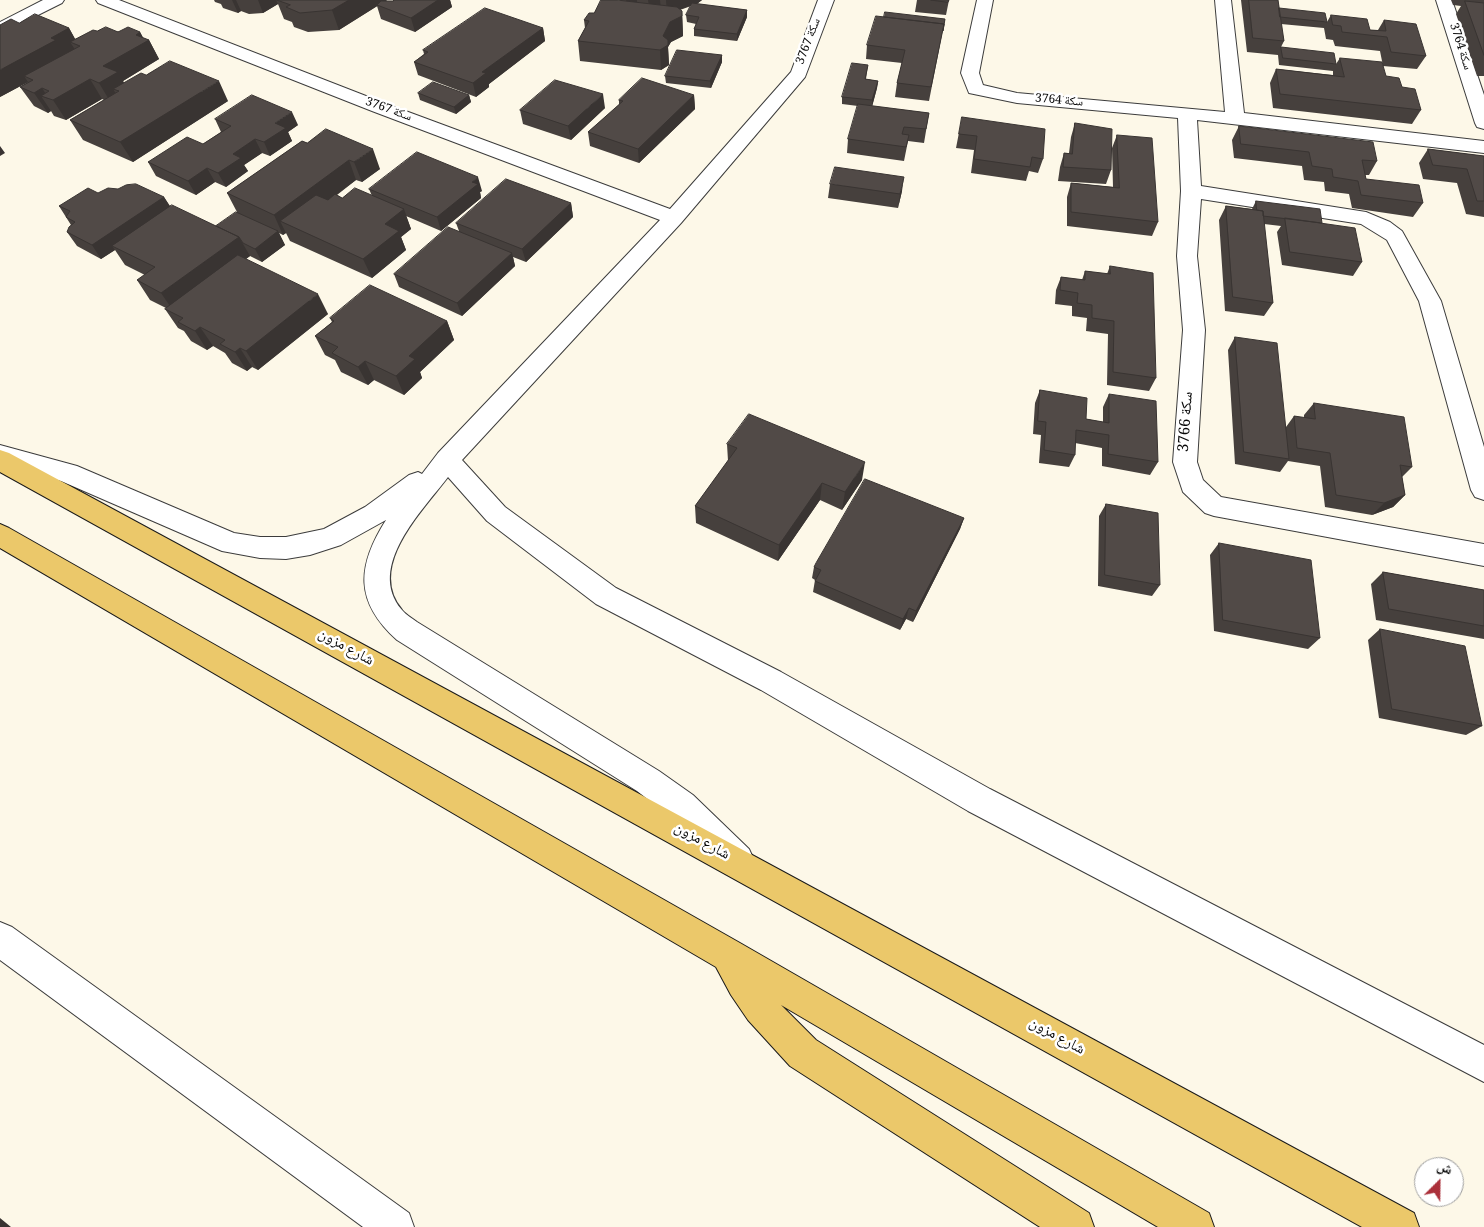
<!DOCTYPE html>
<meta charset="utf-8">
<style>
body{margin:0}
#map{position:relative;width:1484px;height:1227px;overflow:hidden;background:#fdf8e8;font-family:Georgia,"Noto Naskh Arabic",serif}
canvas{display:block}
.north{position:absolute;left:1414px;top:1157px;width:50px;height:50px;box-sizing:border-box;background:#fff;border:1px solid #9d9d9d;border-radius:50%;rotate:23deg;font-size:14px;font-weight:700;line-height:20px;text-align:center;color:#090909}
.north::after{content:'';display:block;margin:auto;width:18px;height:22px;background:#ab303a;clip-path:polygon(50% 0,100% 100%,50% 72%,0 100%)}
</style>
<div id="map">
<canvas width="1484" height="1227"></canvas>
<div class="north">ش</div>
</div>
<script>
const c = document.querySelector('canvas').getContext('2d');
c.lineJoin = 'round';
function strokePath(path, color, width, dash) { c.strokeStyle = color; c.lineWidth = width; c.lineCap = dash ? 'butt' : 'round'; c.setLineDash(dash || []); c.stroke(path); }
function paint(path, color) { c.fillStyle = color; c.fill(path, 'evenodd'); }
function label(font, color, halo, rows, align = 'center') {
  c.font = font + ' Georgia,"Noto Naskh Arabic",serif'; c.lineWidth = 5; c.setLineDash([]); c.textBaseline = 'middle'; c.strokeStyle = halo; c.fillStyle = color; for (const [text, x, y, turn = 0] of rows) {
    c.save(); c.translate(x, y); c.rotate((+turn || 0) * Math.PI / 180); c.textAlign = isNaN(turn) ? turn : align; if (halo) c.strokeText(text, 0, 0); c.fillText(text, 0, 0); c.restore();
  }
}
const minor = new Path2D(`
 M43 0H64L62 3 0 34V22Z
 M96 0H119L384 103 670 209 791 72 818 0H834L805 77 681 223 462 460 505 507 616 588 781 672 990 789 1484 1045V1082L968 811 761 690 596 604 487 521 448 477C423 510 365 567 402 610 406 615 412 618 417 622L659 771 693 795 749 849 754 860 749 871 738 876 727 871 671 817 637 791 397 640C354 601 357 566 386 520L341 545 310 555 286 559 260 558 222 551 61 481 0 463V445L77 466 234 533 260 537H286L324 529 365 507 409 475 418 472 422 474 438 453 660 220 372 111 98 3Z
 M977 0H993L979 73 983 85 1017 93 1225 112 1215 0H1231L1244 113 1484 141V153L1197 120 1201 186 1366 212 1390 222 1402 231 1441 301 1484 447V500L1475 497 1471 490 1419 301 1387 240 1361 224 1201 199 1197 256 1205 330 1197 462 1203 480 1221 497 1484 544V566L1214 516 1205 513 1183 492 1173 462 1183 330 1177 256 1181 191 1178 118 1017 103 969 93 961 73Z
 M1436 0H1452L1484 95V129L1477 127 1475 123Z
 M0 922 12 927 409 1213 414 1227H363L0 960Z`);
const major = new Path2D(`
 M0 450 9 453 1414 1213 1419 1227H1362L0 472Z
 M0 524 9 528 740 943 1209 1213 1214 1227H1158L781 1005 816 1040 1089 1213 1094 1227H1040L790 1066 748 1020 731 995 716 967 0 548Z`);
const wall = new Path2D(`
 M214 0H387L386 1H393V0H450L452 7 415 32 381 19 377 6 339 30 308 32 294 27 292 22 284 19 278 4 263 13 249 14 241 11 238 13 223 8 221 4 215 2Z
 M620 0H702L697 4 747 10V17L737 41 694 36V29L696 24 687 22 686 15 691 6 680 10 682 11 683 36 671 42 668 47 669 65 661 70 580 61 578 41 585 28 584 20 594 13 621 0Z
 M917 0H949L946 15 915 12Z
 M1241 0H1278L1279 8 1327 22 1331 15 1370 30H1378L1384 20 1426 56 1417 69 1383 66 1380 51 1335 46 1333 40 1326 39 1324 28 1281 24 1284 41 1281 47 1336 64 1340 58 1386 76 1402 87 1421 110 1412 124 1273 108 1270 83 1276 69 1333 75V71L1279 65 1278 55 1247 52Z
 M1451 0H1484V76H1477L1456 14 1461 6 1453 5Z
 M884 17 945 19 929 101 895 97 897 83 902 63 866 59 867 45Z
 M19 23 69 28 75 39 97 31 140 32 143 38 149 40 159 59 123 81 124 83 146 75 228 101 133 162 83 140 70 120 104 100 102 99 66 120 54 116 51 111 48 113 34 106 20 87 28 82 0 97Z
 M543 28 545 41 489 84V87L476 97 418 75 414 62 424 54 423 50Z
 M722 55V62L711 88 666 83 665 76Z
 M868 65 866 79 878 81 877 88 872 106 929 113 924 143 908 141 904 161 847 153 848 139 858 106 842 104V97Z
 M418 93 469 95 471 102 456 114 420 100Z
 M694 95 695 109 639 163 590 146 588 132 619 105V100Z
 M605 108 571 140 523 124 520 110Z
 M962 117 1043 159 1038 173 1029 171 1026 181 971 173 974 150 956 148Z
 M215 119 298 125 288 132 292 141 270 156 262 153 244 165 248 171 226 187 215 182 196 195 156 176 148 162 203 144 221 132Z
 M1075 123 1111 170 1106 184 1058 181 1060 167 1064 153H1069L1071 137Z
 M1239 126 1377 161 1369 175H1365L1366 179 1423 203 1413 217 1352 208 1349 194 1325 191 1324 182 1304 180 1302 166 1234 158 1232 140Z
 M1117 135 1158 222 1152 236 1067 226V197L1071 183 1113 187 1112 148Z
 M302 141 380 169 362 182 356 180 337 195 342 198 372 196 369 189 482 191 480 192 481 198 441 231 406 216 411 229 401 237 406 250 372 278 290 241 286 233 283 235 279 233 285 245 262 262 250 256 246 259 328 314 258 370 252 367 247 371 232 363 225 353 213 346 207 350 191 341 184 331 178 328 165 309 166 308 150 300 137 280 145 275 125 265 115 250 101 259 77 246 67 232 71 225 59 206 98 193 164 197 170 206 216 226 237 212 227 193Z
 M1428 149 1484 156V217L1466 214 1457 183 1423 179 1419 163Z
 M830 184 902 191 898 208 828 198Z
 M1256 201 1322 223 1362 262 1353 276 1282 265 1277 232 1281 226 1264 224 1273 303 1264 316 1225 311 1219 220 1226 206 1252 209Z
 M571 203 573 217 526 262 513 257 515 266 462 316 399 287 394 274 459 231 456 223Z
 M1110 266 1156 378 1149 391 1107 385 1108 334 1086 331 1087 318 1072 316V306L1055 304 1056 290 1061 277 1082 280 1085 271 1107 274Z
 M330 318 447 321 454 340 420 372 422 378 404 395 374 380 368 385 341 372 335 360 325 355 315 336 332 322Z
 M1235 337 1286 427 1294 416 1304 418V415L1314 403 1412 467 1402 477 1405 495 1393 507 1372 515 1325 507 1320 466 1288 461 1280 472 1235 464 1228 350Z
 M1040 390 1086 419 1103 422V407L1109 394 1158 462 1150 475 1102 466V448L1075 443V455L1069 467 1039 463 1041 435 1033 434 1035 403Z
 M727 444 862 480 842 510 820 500 778 561 696 523 695 506 728 461Z
 M1106 504 1160 585 1152 596 1098 586 1099 516Z
 M964 518 960 529 913 622 906 619 900 630 813 592 815 580 812 578 814 567Z
 M1219 543 1320 638 1308 649 1214 631 1210 555Z
 M1383 572 1484 590V639L1376 620 1371 584Z
 M1380 629 1482 726 1466 735 1379 718 1368 640Z`);
const shadedWall = new Path2D(`
 M232 0H236L241 11 238 13Z
 M258 0H276L278 4 263 13Z
 M349 0H387L339 30 332 10Z
 M438 0H450L452 7 415 32 411 18Z
 M626 0H637V2L627 6Z
 M648 0H660L661 9 650 12Z
 M666 0H702L698 3 667 14Z
 M747 10V17L737 41V34Z
 M682 11 683 36 671 42 668 47 669 65 661 70 660 50 663 36 670 22Z
 M69 28 79 46 70 42 76 51 24 76 28 82 0 97V70L51 38Z
 M543 28 545 41 489 84V87L476 97 473 83 482 72Z
 M140 32 145 41 149 40 159 59 123 81 129 92 119 91 113 89 119 98 111 103 99 83 103 66 136 35Z
 M722 55V62L711 88 710 81Z
 M90 79 102 99 66 120 53 100Z
 M219 81 228 101 133 162 120 142Z
 M878 81 877 88 872 107V100Z
 M42 88 49 99 41 96 51 111 48 113 34 93Z
 M603 94 605 108 571 140 568 126Z
 M469 95 471 102 456 114 454 107Z
 M694 95 695 109 639 163 638 149Z
 M292 112 298 125 288 132 292 141 270 156 264 142 275 123Z
 M255 139 262 153 244 165 248 171 226 187 218 173 233 154Z
 M0 146 5 153 0 156Z
 M373 149 380 169 362 182 354 162Z
 M349 160 356 180 293 227 280 221 286 233 283 235 274 215Z
 M207 168 215 182 196 195 188 181Z
 M478 177 482 191 480 192 481 198 441 231 437 217 472 182Z
 M904 177 902 191 898 208 900 194Z
 M164 197 172 210 112 246 115 250 101 259 92 245Z
 M571 203 573 217 526 262 522 249Z
 M404 209 411 229 401 237 406 250 372 278 363 259 385 224Z
 M278 231 285 245 262 262 255 249Z
 M239 237 250 256 174 312 161 293Z
 M512 253 515 266 462 316 457 303Z
 M318 294 328 314 258 370 246 351Z
 M447 321 454 340 420 372 422 378 404 395 396 376 409 356Z
 M200 327 213 346 207 350 195 331Z
 M240 348 252 367 247 371 235 352Z
 M365 361 374 380 368 385 358 367Z
 M865 462 862 480 842 510 845 492Z
 M822 483 820 500 778 561 779 545Z
 M1405 495 1393 507 1372 515 1384 503Z
 M964 518 960 529 913 622 916 611Z
 M909 608 906 619 900 630 903 619Z
 M0 1218 11 1227H0Z`);
const building = new Path2D(`
 M277 0H349L332 10 300 13 286 7 290 5Z
 M394 0H438L411 18 377 5 381 1H393Z
 M601 0H617L677 7 682 11V16L670 22 663 36 668 40V45L660 50 578 41 589 21 584 20 589 13H594Z
 M931 0H949L948 2Z
 M1249 0H1278L1284 41 1253 38Z
 M1465 1 1484 3V55Z
 M692 3 747 10 737 34 694 29 699 17 686 15Z
 M485 8 543 28 482 72 486 73 473 83 414 62 428 52 423 50Z
 M1279 8 1325 13 1327 22 1280 17Z
 M885 12 945 19 943 31 944 24 884 17Z
 M35 14 69 28 51 38 56 40 0 70V25L11 19 19 23Z
 M1331 15 1367 19 1370 30 1386 31 1384 20 1416 24 1426 56 1391 52 1387 37 1342 32 1341 26 1333 25Z
 M876 16 944 24 931 87 897 83 905 50 867 45Z
 M106 27 118 32 128 27 140 32 136 35 149 40 103 66 118 72 99 83 90 79 53 100 41 96 49 91 42 88 34 93 20 87 33 80 24 76 80 46 70 42 93 30 97 31Z
 M1281 47 1334 53 1336 64 1283 58Z
 M677 50 722 55 710 81 665 76Z
 M1340 58 1382 62 1386 76 1399 78 1402 87 1415 89 1421 110 1280 94 1276 69 1344 77Z
 M170 61 219 81 120 142 70 120 119 91 113 89 141 73 146 75Z
 M852 63 868 65 865 79 878 81 872 100 842 97Z
 M642 78 694 95 638 149 588 132 623 101 619 100Z
 M555 80 603 94 568 126 520 110Z
 M433 82 469 95 454 107 418 93Z
 M252 95 292 112 275 123 286 128 264 142 255 139 233 154 241 158 218 173 207 168 188 181 148 162 187 137 203 144 231 126 215 119Z
 M858 104 929 113 926 129 904 127 902 134 909 135 906 147 848 139Z
 M962 117 1045 129 1043 159 1032 157 1030 167 974 159 977 136 959 134Z
 M1075 123 1112 129 1111 170 1063 167 1064 153 1072 154Z
 M1239 126 1373 142 1377 161 1362 160 1366 179 1419 185 1423 203 1361 195 1358 181 1333 177 1332 169 1312 166 1309 152 1241 144Z
 M326 129 373 149 354 162 349 160 274 215 227 193 302 141 307 143Z
 M1117 135 1152 138 1158 222 1071 212V183L1119 188Z
 M1428 149 1484 156V201H1477L1467 169 1433 165Z
 M417 152 478 177 472 182 478 184 437 217 369 189Z
 M835 167 904 177 900 194 830 184Z
 M506 179 571 203 522 249 456 223Z
 M136 184 164 197 92 245 67 232 69 227 75 222 66 217 70 211 59 206 88 188 98 193 108 188 118 189 126 185Z
 M355 188 404 209 385 224 399 231 363 259 280 221 316 195 328 200 335 194 342 198Z
 M1256 201 1320 209 1322 223 1263 216V211L1257 210Z
 M172 205 239 237 161 293 137 280 155 267 112 246Z
 M1226 206 1263 211 1273 303 1233 297Z
 M236 212 278 231 255 249 243 243 239 237 216 226Z
 M1285 218 1355 228 1362 262 1290 252Z
 M448 227 512 253 457 303 394 274Z
 M238 255 318 294 246 351 240 348 235 352 220 344 225 340 200 327 195 331 178 322 183 318 165 309Z
 M1110 266 1153 273 1156 378 1113 372 1114 321 1092 318V305L1077 303 1078 293 1060 290 1061 277 1085 280V271L1110 274Z
 M370 285 447 321 409 356 415 359 396 376 365 361 358 367 332 353 338 347 315 336 334 321 330 318Z
 M1235 337 1277 343 1289 459 1244 452Z
 M1040 390 1087 398 1086 419 1109 423V394L1156 401 1158 462 1108 454 1109 435 1076 430 1075 455 1044 450 1046 422 1038 421Z
 M1314 403 1404 417 1412 467 1400 465 1405 495 1384 503 1336 495 1330 453 1297 448 1294 416 1315 419Z
 M749 414 865 462 845 492 822 483 779 545 695 506 737 448 727 444Z
 M865 479 964 518 916 611 909 608 903 619 815 581 821 570 814 567 816 563Z
 M1106 504 1158 513 1160 585 1105 575Z
 M1219 543 1311 560 1320 638 1223 620Z
 M1383 572 1484 590V626L1389 609Z
 M1380 629 1465 646 1482 726 1392 709Z`);
const farStreetnames = [
 ["سكة 3767",810,42,-69],
 ["سكة 3764",1459,47,72],
 ["سكة 3764",1059,102,5],
 ["سكة 3767",388,111,20]
];
const streetNames = [
 ["سكة 3766",1188,422,-86],
 ["شارع مزون",345,649,29],
 ["شارع مزون",701,843,29],
 ["شارع مزون",1056,1038,29]
];
strokePath(minor, '#3c3c3c', 2);
strokePath(major, '#1a1a1a', 2);
paint(minor, '#fff');
paint(major, '#ebc86a');
paint(wall, '#46403d');
paint(shadedWall, '#393432');
paint(building, '#514a47');
strokePath(building, '#393432', 1);
label('12px', '#090909', '#fff', farStreetnames);
label('15px', '#090909', '#fff', streetNames);
</script>
